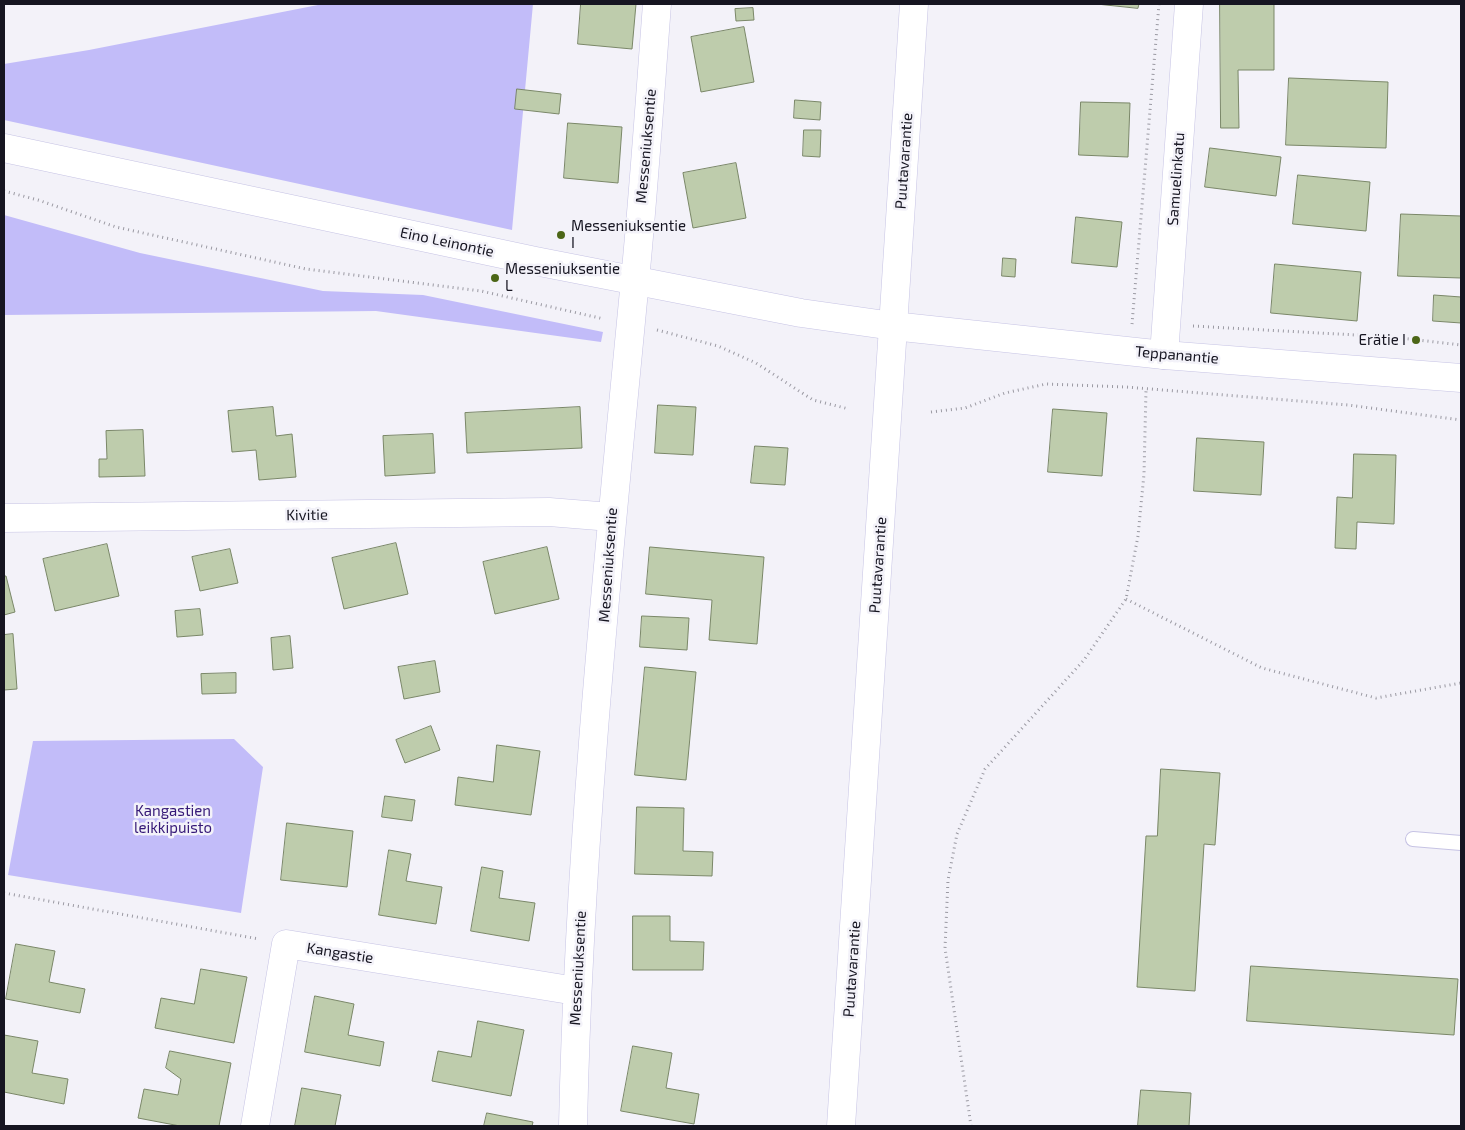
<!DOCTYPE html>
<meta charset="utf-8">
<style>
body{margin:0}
#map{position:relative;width:1465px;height:1130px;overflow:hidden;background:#f3f2f9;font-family:"Exo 2",sans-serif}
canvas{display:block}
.frame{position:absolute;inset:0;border:5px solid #161521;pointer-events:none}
</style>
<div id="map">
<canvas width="1465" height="1130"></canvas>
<div class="frame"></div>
</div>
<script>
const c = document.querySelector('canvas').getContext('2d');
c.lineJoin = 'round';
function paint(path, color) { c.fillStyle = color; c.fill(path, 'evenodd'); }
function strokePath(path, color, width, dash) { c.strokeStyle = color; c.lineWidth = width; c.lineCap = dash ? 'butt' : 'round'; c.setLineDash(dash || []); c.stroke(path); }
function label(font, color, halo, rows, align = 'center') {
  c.font = font + ' "Exo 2",sans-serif'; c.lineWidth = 5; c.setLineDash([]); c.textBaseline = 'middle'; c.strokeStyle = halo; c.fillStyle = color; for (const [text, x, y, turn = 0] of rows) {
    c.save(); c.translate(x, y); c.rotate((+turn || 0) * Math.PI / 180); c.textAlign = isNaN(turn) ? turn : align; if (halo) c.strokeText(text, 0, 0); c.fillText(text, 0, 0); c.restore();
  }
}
const green = new Path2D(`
 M323 4H533L512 230 4 120V64L89 50Z
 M4 215 140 253 323 291 423 295 603 332 601 342 376 311 4 315Z
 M234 739 263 767 241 913 8 875 33 741Z`);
const building = new Path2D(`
 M581 4H636L632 49 578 44Z
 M1097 4H1139L1138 8Z
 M1220 4H1274V70H1238L1239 128H1221Z
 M753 8 754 20 736 21 735 9Z
 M744 27 754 82 701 92 691 37Z
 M1289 78 1388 82 1386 148 1286 145Z
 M517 89 561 94 559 114 515 109Z
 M795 100 821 102 820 120 794 118Z
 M1081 102 1130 103 1128 157 1079 155Z
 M568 123 622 127 618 183 564 178Z
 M804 130H821L820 157 803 156Z
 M1210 148 1281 157 1276 196 1205 187Z
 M736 163 746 218 693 228 683 173Z
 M1298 175 1370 182 1366 231 1293 224Z
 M1401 214 1461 216V278L1398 276Z
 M1076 217 1122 222 1117 267 1072 263Z
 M1003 258 1016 259 1015 277 1002 276Z
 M1275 264 1361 272 1357 321 1271 313Z
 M1434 295 1461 297V323L1433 321Z
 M658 405 696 407 693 455 655 453Z
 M273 407 276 436 292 434 296 477 259 480 256 450 232 452 228 411Z
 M580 407 582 448 467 453 465 413Z
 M1053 409 1107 413 1102 476 1048 472Z
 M143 430 145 476 99 477V459H107L106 431Z
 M433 434 435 473 385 476 383 436Z
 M1197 438 1264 442 1261 495 1194 491Z
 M755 446 788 448 785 485 751 483Z
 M1354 454 1396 455 1394 524 1357 522 1356 549 1335 548 1337 497 1352 498Z
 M396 543 408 594 344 609 332 558Z
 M107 544 119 596 55 611 43 559Z
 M547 547 559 599 495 614 483 562Z
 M650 547 764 557 757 644 709 640 712 600 646 594Z
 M230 549 238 583 200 591 192 557Z
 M4 576H6L15 612 4 615Z
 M200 609 203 635 177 637 175 611Z
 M642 616 689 618 687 650 640 647Z
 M13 634 17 689 4 690V635Z
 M290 636 293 668 273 670 271 638Z
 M435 661 440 692 404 699 398 667Z
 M645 667 696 672 686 780 635 775Z
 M236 673V693L202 694 201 674Z
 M431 726 440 750 405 763 396 740Z
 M497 745 540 751 531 815 455 805 458 777 493 782Z
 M1161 769 1220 773 1215 845 1204 844 1195 991 1137 987 1146 836H1157Z
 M385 796 415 800 412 821 382 817Z
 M637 807 684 808 683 851 713 852 712 876 635 874Z
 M287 823 353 831 347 887 281 880Z
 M389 850 411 854 406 881 442 887 436 924 379 915Z
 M482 867 503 871 499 898 535 903 529 941 471 931Z
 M633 916H670V941L704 942 703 970H633Z
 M16 944 55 951 49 982 85 989 80 1013 6 999Z
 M1251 966 1458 979 1454 1035 1247 1021Z
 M201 969 247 977 234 1043 155 1028 161 998 194 1004Z
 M315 996 354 1004 348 1035 384 1042 380 1066 305 1052Z
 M478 1021 524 1030 511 1096 432 1081 438 1051 471 1057Z
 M4 1035 38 1041 32 1073 68 1079 64 1104 4 1092Z
 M633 1046 672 1053 666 1088 699 1094 694 1124 621 1111Z
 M170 1051 231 1063 219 1126H180L138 1118 144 1089 178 1095 181 1079 166 1068Z
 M302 1088 341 1095 335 1126H295Z
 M1141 1090 1191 1093 1189 1126H1138Z
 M487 1113 533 1122 532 1126H484Z`);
const path = new Path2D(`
 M4 191 38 200 116 227 306 269 481 291 604 319
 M1132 324 1159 4
 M1193 326 1392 337 1461 345
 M657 330 718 346 756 363 813 400 849 409
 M931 412 965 408 1005 393 1046 384 1126 387 1348 405 1461 420
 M1126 599 1262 668 1376 698 1461 683
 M4 893 259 939
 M971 1126 945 948 948 880 957 834 985 769 1084 660 1126 599 1138 536 1144 474 1146 390`);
const service = new Path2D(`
 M1413 839 1461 843`);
const minor = new Path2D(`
 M1164 355 1189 4
 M4 518 549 512 611 517
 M255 1126 286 944 576 991
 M573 1126C579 843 608 562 635 280 644 188 650 96 657 4`);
const tertiary = new Path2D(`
 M4 148 535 261 801 313 893 326 1164 355 1461 378`);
const secondary = new Path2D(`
 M841 1126 914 4`);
const markers = [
 [561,235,5,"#4c6617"],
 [495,278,5,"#4c6617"],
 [1416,340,5,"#4c6617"]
];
const streetNames = [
 ["Messeniuksentie",646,146,-85],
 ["Puutavarantie",904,161,-86],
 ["Samuelinkatu",1176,179,-86],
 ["Eino Leinontie",447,242,12],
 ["Teppanantie",1177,355,5],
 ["Kivitie",307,515,-1],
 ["Messeniuksentie",608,565,-86],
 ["Puutavarantie",878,565,-86],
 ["Kangastie",340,953,9],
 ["Messeniuksentie",578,968,-87],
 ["Puutavarantie",852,969,-86]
];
const poiNames = [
 ["Messeniuksentie",571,226],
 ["I",571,243],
 ["Messeniuksentie",505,269],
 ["L",505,286],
 ["Erätie I",1406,340,"right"]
];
const parkNames = [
 ["Kangastien",173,811],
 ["leikkipuisto",173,828]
];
paint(green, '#c2bcf9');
paint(building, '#beccac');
strokePath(building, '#7a8768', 1);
strokePath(service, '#c6c3e4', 16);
strokePath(minor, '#c6c3e4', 29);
strokePath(tertiary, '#c6c3e4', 29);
strokePath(secondary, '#c6c3e4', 29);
strokePath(path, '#9a99a2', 3, [1, 4]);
strokePath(service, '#fff', 14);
strokePath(minor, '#fff', 28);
strokePath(tertiary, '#fff', 28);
strokePath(secondary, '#fff', 28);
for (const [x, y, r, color] of markers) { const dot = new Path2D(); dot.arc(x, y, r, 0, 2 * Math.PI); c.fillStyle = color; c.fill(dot); strokePath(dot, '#f3f2f9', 2); }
label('15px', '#161521', '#f3f2f9', streetNames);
label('15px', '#161521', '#f3f2f9', poiNames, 'left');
label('15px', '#351877', '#f3f2f9', parkNames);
</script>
